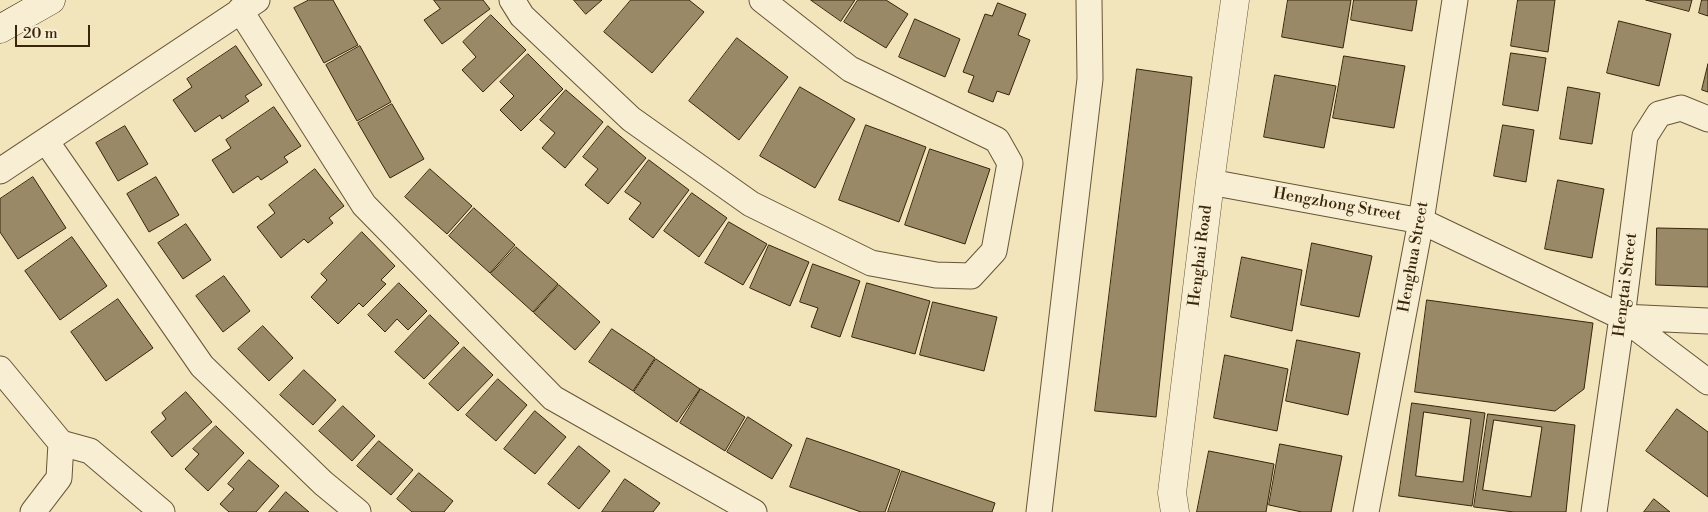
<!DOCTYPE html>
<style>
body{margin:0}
#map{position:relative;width:1708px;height:512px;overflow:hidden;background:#f2e5bc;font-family:"Libre Bodoni",serif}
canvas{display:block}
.scale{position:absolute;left:15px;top:25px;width:75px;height:22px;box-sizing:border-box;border:2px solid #38250a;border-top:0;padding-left:6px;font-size:15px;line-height:18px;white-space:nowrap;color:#38250a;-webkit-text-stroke:4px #f7eed3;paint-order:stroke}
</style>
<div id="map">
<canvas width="1708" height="512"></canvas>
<div class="scale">20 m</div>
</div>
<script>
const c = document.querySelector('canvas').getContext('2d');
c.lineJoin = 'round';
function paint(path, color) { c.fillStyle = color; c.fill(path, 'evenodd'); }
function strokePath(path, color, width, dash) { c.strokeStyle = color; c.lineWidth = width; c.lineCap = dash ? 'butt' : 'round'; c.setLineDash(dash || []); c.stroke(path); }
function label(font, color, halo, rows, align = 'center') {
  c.font = font + ' "Libre Bodoni",serif'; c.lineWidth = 5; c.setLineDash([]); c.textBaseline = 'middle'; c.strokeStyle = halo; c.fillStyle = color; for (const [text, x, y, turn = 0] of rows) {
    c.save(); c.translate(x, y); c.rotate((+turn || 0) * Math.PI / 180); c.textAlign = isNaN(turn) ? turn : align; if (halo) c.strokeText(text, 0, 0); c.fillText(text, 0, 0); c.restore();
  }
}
const building = new Path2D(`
 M309 0H333L358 45 324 63 294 8Z
 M434 0H483L490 9 442 44 424 20 440 9Z
 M574 0H602L586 14Z
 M631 0H689L704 12 652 73 604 32Z
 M811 0H855L841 21Z
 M858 0H886L908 14 886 48 844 22Z
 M1288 0H1351L1343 48 1282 37Z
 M1354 0H1417L1412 31 1351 20Z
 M1518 0H1555L1548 52 1511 46Z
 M1646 0H1692L1689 11Z
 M1702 0H1708V16L1699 13Z
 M998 3 1026 14 1018 35 1030 40 1009 95 997 91 993 102 968 92 974 76 963 72 985 14 992 16Z
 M491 15 526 50 483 92 462 70 476 57 463 42Z
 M915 19 960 39 945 77 899 57Z
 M1619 21 1671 34 1659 86 1607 73Z
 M737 38 788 77 739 140 689 101Z
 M236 46 262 85 245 96 249 101 222 119 220 115 195 132 173 100 192 87 187 79Z
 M360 46 391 102 357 121 326 65Z
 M1511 53 1546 58 1538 111 1503 105Z
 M528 54 563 89 521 131 500 110 514 96 500 82Z
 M1344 56 1405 66 1394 128 1333 118Z
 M1708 64V92L1702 90Z
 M1137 69 1192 77 1156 417 1095 411Z
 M1275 75 1336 86 1324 148 1264 137Z
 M800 87 855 119 815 188 760 156Z
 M1568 87 1600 93 1592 144 1560 139Z
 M566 90 603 122 565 168 542 148 555 133 540 120Z
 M392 104 424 159 390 178 358 123Z
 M274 107 301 146 284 157 288 162 261 180 258 176 233 193 212 160 231 148 226 140Z
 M866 125 926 147 899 222 839 200Z
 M1503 125 1534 130 1526 182 1494 176Z
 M125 126 148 164 118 181 96 143Z
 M608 126 646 158 608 204 585 185 598 169 583 157Z
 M930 149 990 169 965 244 905 225Z
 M649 160 689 190 653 238 629 219 641 203 625 192Z
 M315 169 344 206 329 218 333 223 308 243 304 239 281 258 257 227 275 213 269 205Z
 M430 169 472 206 447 234 405 197Z
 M33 177 66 228 18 259 0 232V199Z
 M156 177 179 215 149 232 127 194Z
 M1558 180 1604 189 1592 258 1545 249Z
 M692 193 727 218 699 257 664 231Z
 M474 208 515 245 490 273 449 236Z
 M729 222 767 244 743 285 705 263Z
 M186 224 211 260 183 279 158 243Z
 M1657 228 1708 229V287L1656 285Z
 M362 232 395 266 381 280 386 284 363 307 359 303 338 324 311 297 327 280 321 274Z
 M72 237 107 286 60 320 25 271Z
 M1312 243 1372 256 1359 317 1301 305Z
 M769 245 809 262 790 306 750 288Z
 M516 247 558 284 533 312 491 274Z
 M1242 257 1302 270 1292 331 1231 317Z
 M813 264 860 281 840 337 811 327 818 308 800 302Z
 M224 276 250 311 223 332 196 296Z
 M399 283 427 311 408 330 397 319 385 332 368 315Z
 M867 283 930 301 915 354 852 337Z
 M559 285 600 322 575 350 534 313Z
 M118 299 153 348 106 381 71 332Z
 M1427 300 1593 323 1584 389 1555 411 1415 392Z
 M933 302 997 317 984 371 920 355Z
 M430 315 459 343 424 379 395 352Z
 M263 326 293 358 269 381 238 349Z
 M612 329 655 358 633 391 589 362Z
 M1297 340 1360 353 1348 415 1286 401Z
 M464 347 493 375 458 411 429 384Z
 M1225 355 1288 369 1277 431 1214 418Z
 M656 359 700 389 677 422 634 392Z
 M304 370 336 400 313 425 280 395Z
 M498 379 527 405 496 441 466 415Z
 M701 389 745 417 725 451 680 423Z
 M186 392 212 422 172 457 151 432 166 419 162 413Z
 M1412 403 1485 413 1472 506 1399 496Z
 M343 406 375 436 352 461 319 431Z
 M1677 409 1708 432V497L1646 451Z
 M535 411 566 437 535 474 504 449Z
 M1424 412 1471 419 1463 482 1416 476Z
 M1488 414 1575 425 1566 512H1514L1474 507Z
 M748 417 792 445 772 479 727 452Z
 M1494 420 1542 427 1531 497 1483 490Z
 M216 426 244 453 208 491 185 469 199 454 193 449Z
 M807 438 900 470 885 512H861L790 487Z
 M379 441 413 470 391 495 357 466Z
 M1280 444 1342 456 1331 512H1302L1269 505Z
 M579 446 610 471 579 509 548 484Z
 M1209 451 1274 464 1266 512H1197Z
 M249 460 279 486 256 512H229L220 504 234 489 228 484Z
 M902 471 995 503 992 512H888Z
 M419 473 453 501 444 512H412L397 499Z
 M625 479 660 503 653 512H602Z
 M286 492 309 512H269Z
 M1654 499 1670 512H1644Z`);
const minor = new Path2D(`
 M512 0 522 16 631 119 751 204 871 263 936 275 971 276 994 251 1010 163 997 140 850 69 762 0
 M240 10 364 205 553 398 754 512
 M46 141 202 366 323 483 358 512
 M0 171 257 0
 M1210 182 1421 221 1622 317 1708 382
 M1622 317 1708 321
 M0 369 61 443 59 478 33 512
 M61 443 90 451 162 512
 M1039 512 1090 79 1089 0
 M1366 512 1421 221 1455 0
 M1594 512 1622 317 1645 136 1659 114 1681 108 1708 119`);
const tertiary = new Path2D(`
 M1175 512 1172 493 1210 182 1235 0`);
const secondary = new Path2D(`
 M0 29 51 0`);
const streetNames = [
 ["Hengzhong Street",1337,205,10],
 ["Henghai Road",1201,256,-83],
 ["Henghua Street",1414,257,-80],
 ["Hengtai Street",1626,285,-83]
];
paint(building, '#998967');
strokePath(building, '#38250a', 1);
strokePath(minor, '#665536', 27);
strokePath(tertiary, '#665536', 29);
strokePath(secondary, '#38250a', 29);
strokePath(minor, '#f7eed3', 25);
strokePath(tertiary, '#f7eed3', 28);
strokePath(secondary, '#f7eed3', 28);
label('16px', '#38250a', '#f7eed3', streetNames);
</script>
